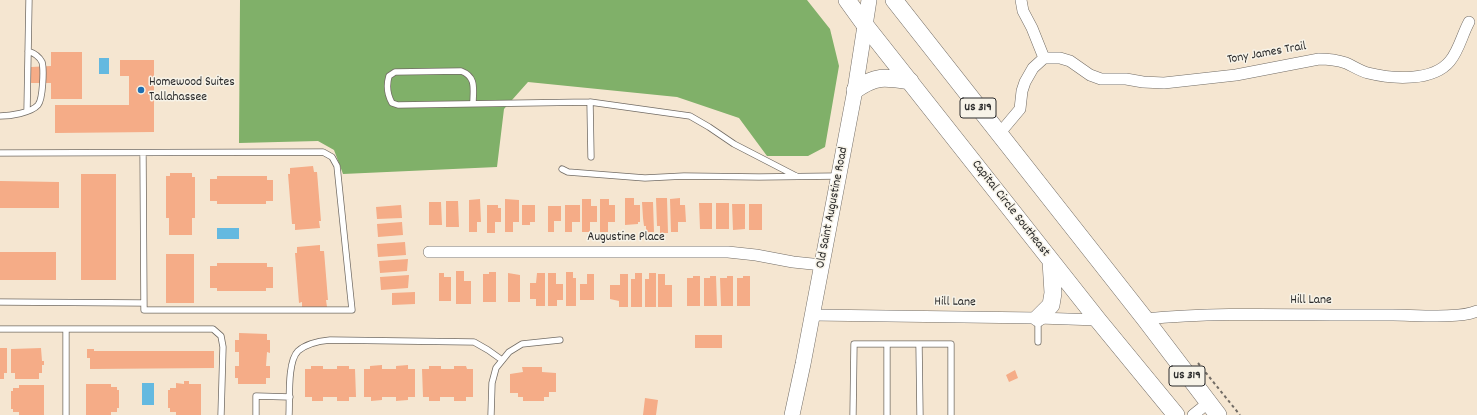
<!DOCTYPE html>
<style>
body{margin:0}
canvas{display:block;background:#f5e6d1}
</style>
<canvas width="1477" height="415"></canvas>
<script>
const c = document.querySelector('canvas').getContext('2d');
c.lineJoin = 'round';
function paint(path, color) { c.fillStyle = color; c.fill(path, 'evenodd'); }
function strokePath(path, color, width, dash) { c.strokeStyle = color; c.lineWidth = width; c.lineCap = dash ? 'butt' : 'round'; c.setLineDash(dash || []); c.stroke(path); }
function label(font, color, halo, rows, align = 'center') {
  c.font = font + ' Dekko,sans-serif'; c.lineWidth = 3; c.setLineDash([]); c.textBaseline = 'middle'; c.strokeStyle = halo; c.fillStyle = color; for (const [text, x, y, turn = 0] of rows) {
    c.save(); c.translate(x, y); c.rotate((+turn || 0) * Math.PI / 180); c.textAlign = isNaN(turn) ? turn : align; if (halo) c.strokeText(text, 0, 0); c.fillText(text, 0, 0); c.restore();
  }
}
const forest = new Path2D(`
 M240 0H807L830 29 839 66 825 147 808 156H767L739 118 677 97 528 82 504 109 497 167 343 174 334 150 318 141 239 143Z`);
const water = new Path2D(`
 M99 58H109V74H99Z
 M217 228H239V239H217Z
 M142 383H154V405H142Z`);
const building = new Path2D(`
 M51 52H82V99H51V83H31V67L51 66Z
 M120 60H154V132L55 133V105H129V76H120Z
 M313 166 314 172H317L321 221H319L320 228 295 230V224H292L288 174H290V168Z
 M170 173H192V177H195V218H192V235H169V218H166V176H170Z
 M81 174H116V280H81Z
 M217 176H267V180H273V201H266V204H217V201H210V179H217Z
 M0 181 59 182V208H0Z
 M625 198H634V205H640V222H638V224L625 225Z
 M656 198H667L668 233H660V226H657Z
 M680 198V205H685L686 222H678V232H671L670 199Z
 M480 199 481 222H477V232H469V200Z
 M505 199 519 200V222H513V232H505Z
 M582 199H591V206H597V222H590V232H582Z
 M600 199H609V205H615V222H608V232H600Z
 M446 201H458L459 227H446Z
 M429 202H441L442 225H429Z
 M642 202H653L654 232H646V226H644L643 218Z
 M699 203H712V229H700Z
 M716 203H729V229H716Z
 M732 204H745V229L733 230Z
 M749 204H762V230H749Z
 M401 205 402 218 377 219 376 207Z
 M487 205H498V208H501V222H495V233H487Z
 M522 205H535V222H530V225H522Z
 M565 205H580V222H572V232H565Z
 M548 206H561V221H554V232H548Z
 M402 222 403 235 378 237 377 224Z
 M405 242 406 255 378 257 377 244Z
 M320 245V251H324L328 300H326L327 307 302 309V302L299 303 295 253H297V247Z
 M0 252H56V280H0Z
 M166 254H194V303H166Z
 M408 259 407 271 380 273 379 261Z
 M217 263H267V267H273V288H266V291H217V288H210V266H217Z
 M456 271H464V281H471V304H456Z
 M489 272H496V302H483V274H489Z
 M566 272H573V278H576V306H566Z
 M439 273H444V277H451V301H439Z
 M508 273 520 275V302H508Z
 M537 273H545V306H536V299H530V283H536Z
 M548 273H556V284H563V300H557V306H548Z
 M635 273H642V307H631V279H635Z
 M649 273H656V307H645V279H649Z
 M587 274H594V300H580V284H587Z
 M620 274H628V307H619V301L610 299V285H620Z
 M658 274H665V285H672V307H658Z
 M409 275 408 288 381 290 380 277Z
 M693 276H700V306H687V278H693Z
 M710 276H716L717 306H704V278H710Z
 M727 276H733V306H721L720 278H727Z
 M743 276H750V306H737V278H743Z
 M415 292V304L392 305V293Z
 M239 333 267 334V340H270V353L267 352 266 366H270V378H266V384H238V378H235V366H239V352H235V340H239Z
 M695 335H722V348H695Z
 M0 348H7V373H4V379H0Z
 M41 348 42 361H44V365H42V373H39V379H15V373H11V349Z
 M87 349H94V351H214V368L90 369V358H87Z
 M382 365V369H396V366L408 365V369H415V397H408V400L396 401V397H382V400L371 401V397H364V369H370V366Z
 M311 366H323V369H337V366H349V369H355L356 397H349V401H337V397H323V401H312V397H305V369H311Z
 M429 366H441V369H454V366H466L467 369H473V397H466V401H454V397H440V401H429V397H423L422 369H429Z
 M522 367H542V372L556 373V392H549V397H544V401H523V397H518V393H510V374L523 372Z
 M1015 370 1018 378 1009 382 1006 375Z
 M184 381H189V384H201V415H176V412H170V408H168V390H170V388H176V383L184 384Z
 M86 384H111V387H117V390H119V408H117V412H111V415H86Z
 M19 385H44V415H19V412H13V409H11V391H13V388H19Z
 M645 398 658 400 656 415H643Z`);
const path = new Path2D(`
 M1198 363 1240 415`);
const lane = new Path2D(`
 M590 102 591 157
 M473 104C473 89 477 77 461 71L395 72 389 76C386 86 387 94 392 103L398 105 590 102 690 116 709 127 734 144 796 176
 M27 111 29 0
 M0 116C10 116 31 113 38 105 43 99 44 69 42 62 39 56 34 53 28 51
 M0 153 323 152 332 157 337 166 352 310H144L143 153
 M562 169 568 172 645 178 684 176 759 177 838 176
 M0 302 144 303
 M1038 320V342
 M0 329H213L221 336 223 347 221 415
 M919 344 920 415
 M66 415V329
 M256 415V396L290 397
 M289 415C290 399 287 362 298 351 307 343 319 341 330 340L474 342 488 350 502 360
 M491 415 492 383 496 368 509 352 522 344 560 340
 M853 415 854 344H951V415
 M887 415V344`);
const street = new Path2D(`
 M1021 0 1023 11 1032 28 1044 58
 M1044 58H1060L1070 61 1090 75 1101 79H1126L1143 82 1164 83 1236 75 1319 59C1328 59 1337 60 1346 63 1353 66 1360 71 1368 73 1392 79 1433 82 1450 61 1459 50 1462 35 1469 22
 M999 134 1020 109 1022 91 1025 82 1033 68 1044 58
 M429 252H728L756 255 793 262 822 265
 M812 315 1038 318 1098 320
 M1145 319C1227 311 1310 316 1393 315 1414 315 1460 319 1477 311
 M1193 415 1208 403`);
const secondary = new Path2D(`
 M792 415 803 364 855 90 869 0`);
const primary = new Path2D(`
 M847 0 865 25 1098 320 1176 415
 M894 0 1145 319 1218 415
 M855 90C876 75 885 77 910 81
 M1038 318 1051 305 1053 293 1051 261`);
const markers = [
 [141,90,4,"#1f6fb2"]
];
const shields = [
 [978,108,36],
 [1187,376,36]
];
const shieldNames = [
 ["US 319",978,108],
 ["US 319",1187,376]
];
const streetNames = [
 ["Tony James Trail",1267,54,-10],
 ["Old Saint Augustine Road",833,208,-79],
 ["Capital Circle Southeast",1010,209,52],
 ["Augustine Place",626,238],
 ["Hill Lane",1311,301],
 ["Hill Lane",955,303,1]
];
const poiNames = [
 ["Homewood Suites",149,83],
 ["Tallahassee",149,98]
];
paint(forest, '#80b069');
paint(water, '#64b9e0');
paint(building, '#f5ac87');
strokePath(lane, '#726c65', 7);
strokePath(street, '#726c65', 12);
strokePath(secondary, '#726c65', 16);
strokePath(primary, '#726c65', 18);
strokePath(path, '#726c65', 2, [3, 3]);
strokePath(lane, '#fff', 5.5);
strokePath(street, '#fff', 11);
strokePath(secondary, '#fff', 15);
strokePath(primary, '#fff', 17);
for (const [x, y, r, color] of markers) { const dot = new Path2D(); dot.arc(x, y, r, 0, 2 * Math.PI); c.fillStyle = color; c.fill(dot); strokePath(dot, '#f7f3e8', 1.5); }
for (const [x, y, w] of shields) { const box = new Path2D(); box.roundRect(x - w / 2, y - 10, w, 20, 3); c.fillStyle = '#f7f3e8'; c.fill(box); strokePath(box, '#2b2b2b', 1); }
label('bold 12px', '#2b2b2b', null, shieldNames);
label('13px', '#2b2b2b', '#f7f3e8', streetNames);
label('13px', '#2b2b2b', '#f7f3e8', poiNames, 'left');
</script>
